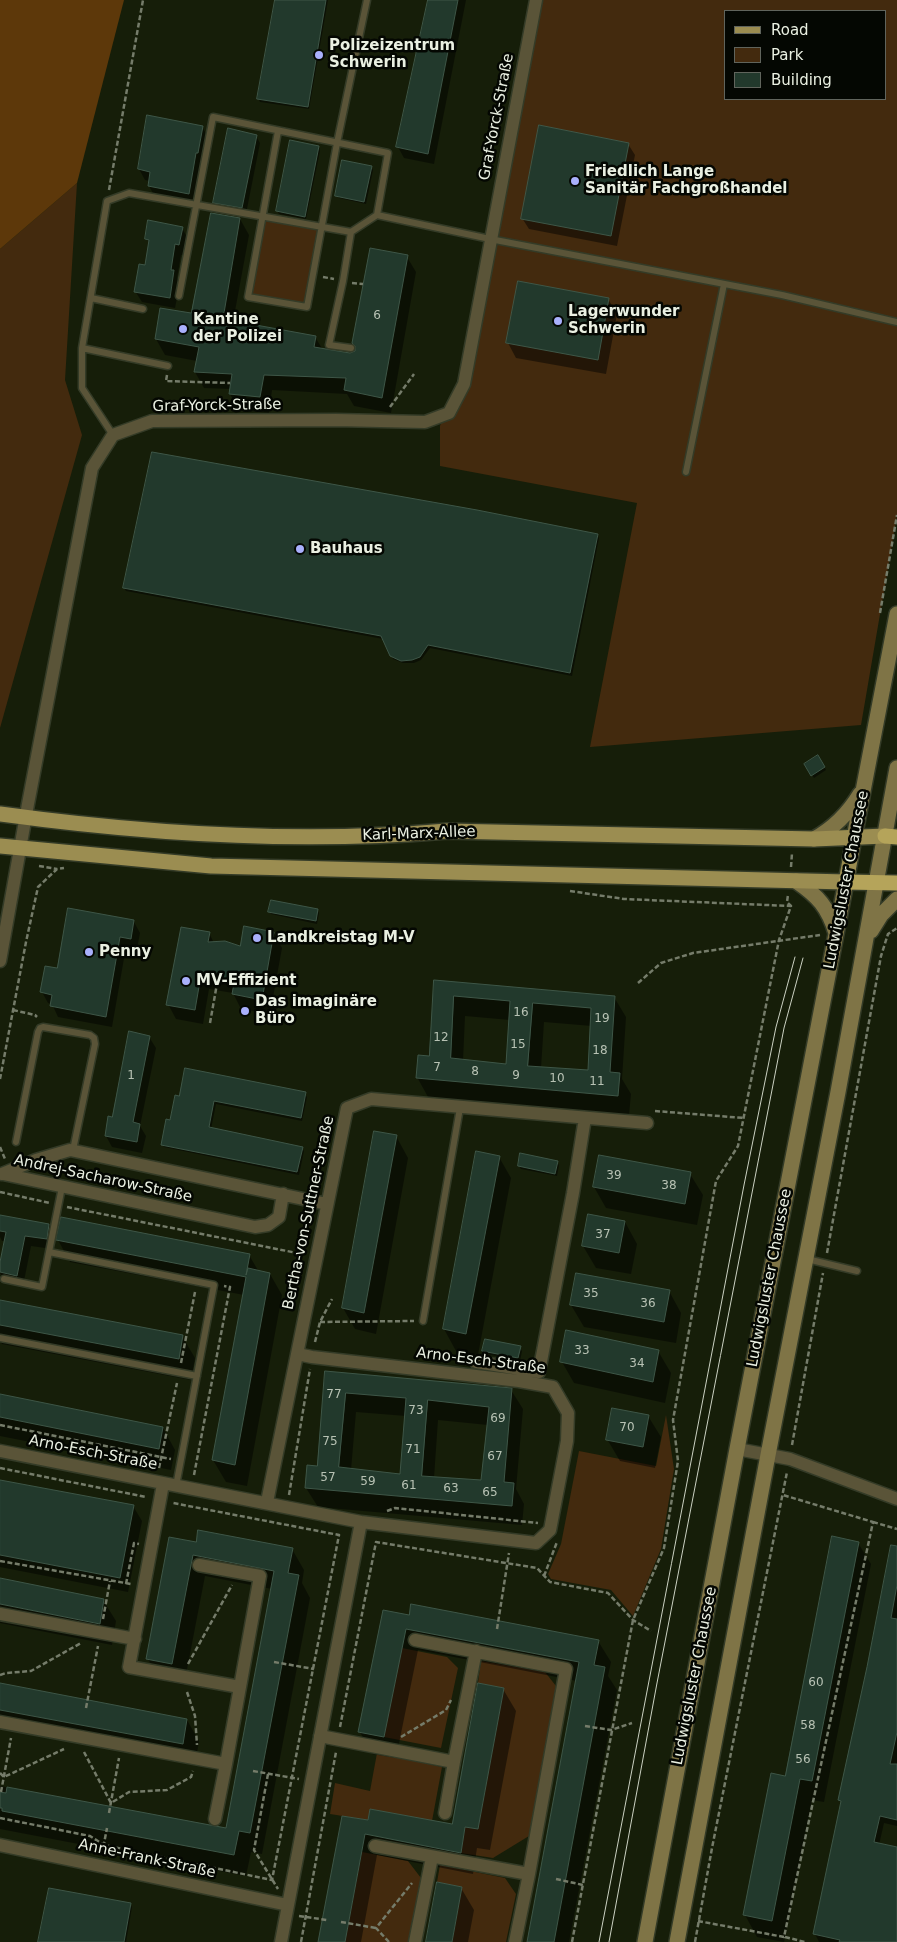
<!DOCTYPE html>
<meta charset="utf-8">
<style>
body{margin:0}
#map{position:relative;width:897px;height:1942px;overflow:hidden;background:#161e09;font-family:"DejaVu Sans",sans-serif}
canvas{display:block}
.legend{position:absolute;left:724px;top:10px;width:162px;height:90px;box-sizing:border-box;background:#040702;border:1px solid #60645c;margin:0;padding:6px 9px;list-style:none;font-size:15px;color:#eaf0e2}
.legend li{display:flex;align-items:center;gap:10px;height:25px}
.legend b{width:25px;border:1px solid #60645c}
</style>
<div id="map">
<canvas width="897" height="1942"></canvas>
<ul class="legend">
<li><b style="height:6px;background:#9b8d51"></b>Road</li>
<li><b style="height:14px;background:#432a0e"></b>Park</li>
<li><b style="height:14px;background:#22392c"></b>Building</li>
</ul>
</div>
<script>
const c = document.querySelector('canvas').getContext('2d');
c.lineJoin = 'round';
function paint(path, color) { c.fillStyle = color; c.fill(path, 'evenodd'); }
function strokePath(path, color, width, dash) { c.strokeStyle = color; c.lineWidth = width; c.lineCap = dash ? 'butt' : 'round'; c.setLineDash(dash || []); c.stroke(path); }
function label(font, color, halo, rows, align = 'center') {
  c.font = font + ' "DejaVu Sans",sans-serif'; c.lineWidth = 5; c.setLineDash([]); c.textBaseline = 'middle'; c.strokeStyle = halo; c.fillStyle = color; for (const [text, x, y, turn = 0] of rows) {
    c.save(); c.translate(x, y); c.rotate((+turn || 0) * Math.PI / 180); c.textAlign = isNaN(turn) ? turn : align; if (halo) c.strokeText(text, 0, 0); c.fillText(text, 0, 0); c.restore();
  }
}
const green = new Path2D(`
 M536 0H897V515L861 725 590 747 637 503 440 466V426L443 417 464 384ZM726 11H886V99H726Z
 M77 183 65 380 82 435 0 728V249Z
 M262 216 322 227 307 307 248 297Z
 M666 1415 674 1469 661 1549 633 1616 611 1590 551 1579 548 1574 561 1544 579 1451 656 1466Z
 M402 1648 447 1657 458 1668 441 1748 384 1737Z
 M481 1661 545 1672 556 1686 529 1836 493 1858 461 1853 465 1827 478 1829 504 1688 478 1683Z
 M377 1753 442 1767 432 1821 370 1809 368 1820 330 1814 335 1783 370 1791Z
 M362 1852 408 1861 421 1878 408 1942H345Z
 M440 1865 505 1878 516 1894 506 1942H452L462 1888 437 1882Z`);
const forest = new Path2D(`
 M0 0H124L77 183 0 249Z`);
const shadow = new Path2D(`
 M276 0H328L309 109 260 102 258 98Z
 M429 0H466L434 164 404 158 398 147Z
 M202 127 209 138 194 204 155 197 149 186 150 181 145 180 139 169Z
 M256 136 260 143 246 214 219 210 214 202Z
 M628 144 635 155 617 246 529 229 522 218Z
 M319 147 320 151 306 219 279 214 277 210Z
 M371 167 373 170 366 204 339 198 337 195Z
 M240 219 249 235 233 322 315 337 323 350 351 354 356 351 407 257 416 272 391 413 354 406 347 394 272 390 269 413 239 410 230 394 231 389 204 388 195 372 197 361 165 355 156 339 192 315Z
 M182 228 188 239 185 256 181 255 177 278 180 283 175 308 142 302 135 291 146 266 150 244 146 238Z
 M608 299 617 314 606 374 516 358 508 343Z
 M597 535 599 538 572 676 430 648 421 660 414 663H403L393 659 383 639 126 591 124 588Z
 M818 757 826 770 814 778 806 765Z
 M317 910 319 913 317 924 271 914 270 911Z
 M134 922 140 933 137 949 126 947 112 1027 58 1017 52 1004 48 1003 42 992 58 969Z
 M209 933 214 943 241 948 274 933 282 948 270 1014 241 1009 233 993 209 989 203 1024 176 1019 168 1004Z
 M435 981 614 997 626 1017 622 1079 631 1094 629 1115 428 1097 417 1077 430 1057ZM465 1016 510 1020 508 1065 463 1061ZM544 1022 592 1026 589 1072 541 1068Z
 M149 1037 156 1048 140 1126 146 1136 142 1153 112 1147 106 1136Z
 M305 1094 307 1097 302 1121 216 1104 211 1129 302 1148 304 1151 299 1175 164 1147 162 1144 180 1097Z
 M396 1136 408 1158 376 1334 355 1329 343 1308Z
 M499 1157 511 1178 478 1355 456 1351 444 1329Z
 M557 1162 559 1165 557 1176 521 1169 519 1166Z
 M690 1174 703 1195 697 1225 606 1208 594 1187Z
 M0 1216 49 1225 55 1236 52 1249 31 1246 23 1286 6 1283 0 1273 5 1241H2L0 1237Z
 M625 1222 637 1244 631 1274 596 1268 583 1246Z
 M58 1240 249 1255 259 1272 270 1274 282 1295 247 1486 226 1482 213 1460 244 1295 70 1262Z
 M669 1291 681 1313 676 1343 584 1327 571 1305Z
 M0 1302 182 1336 195 1358 191 1380 2 1344 0 1341Z
 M520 1348 522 1351 520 1361 486 1354 484 1351Z
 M658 1351 671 1373 665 1403 574 1383 562 1362Z
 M327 1372 511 1390 523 1409 516 1489 524 1504 522 1525 318 1507 306 1488 318 1467ZM356 1412 406 1416 401 1475 351 1470ZM438 1420 488 1425 482 1482 434 1478Z
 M0 1395 163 1428 175 1450 171 1470 0 1436Z
 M648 1416 661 1437 655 1468 620 1461 607 1439Z
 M0 1481 133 1506 142 1521 128 1592 0 1567Z
 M197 1543 292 1549 304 1570 302 1583 310 1598 262 1854 251 1852 246 1876 0 1829V1786L227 1830 272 1589 205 1576 184 1685 160 1680 148 1659Z
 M858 1543 871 1564 824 1802 812 1800 784 1942 757 1937 745 1915Z
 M897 1550V1826L884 1823 879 1845 897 1849V1942H819L815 1934 842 1805 839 1800Z
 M0 1579 103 1600 116 1621 112 1645 0 1623Z
 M410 1617 598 1641 611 1662 608 1676 617 1690 569 1942H528L577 1681 418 1650 396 1758 372 1754 360 1732Z
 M0 1686 187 1720 199 1741 195 1765 8 1730 0 1716Z
 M503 1689 516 1711 490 1850 477 1848 473 1874 377 1855 361 1942H320L369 1822 453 1826Z
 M461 1888 474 1910 468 1942H427Z
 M130 1904 132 1907 126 1942H40Z`);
const building = new Path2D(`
 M275 0H326L308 107 257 99Z
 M428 0H458L428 154 396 147Z
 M147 115 203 126 198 153H196L189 194 148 186 150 172 138 169Z
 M539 125 629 143 611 236 521 219Z
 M228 128 257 135 242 208 213 203Z
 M290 140 319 146 305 217 276 211Z
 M342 160 372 166 364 202 335 196Z
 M211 213 240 218 223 319 316 336 314 347 350 353 355 351V346L352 343 370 248 408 255 382 398 344 390 346 378 264 375 260 397 229 394 232 374 194 372 199 347 155 339 160 308 191 313Z
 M148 220 183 227 179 245 175 244 171 270H174L170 298 134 292 139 264 145 265 149 240 145 239Z
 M518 281 609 298 598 360 506 343Z
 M152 452 477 510 598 534 570 673 428 645 420 657 412 660 401 661 390 656 381 636 123 588Z
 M818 755 825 767 811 776 804 764Z
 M271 900 318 909 316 921 268 912Z
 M68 908 134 920 131 939 120 937 106 1017 50 1006 52 995 40 992 45 966 57 968Z
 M244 926 274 932 262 1000 232 994 235 978H221L201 975 195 1010 166 1005 181 927 210 932 208 942 225 941 240 946Z
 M434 980 615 996 610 1072 620 1073 618 1096 416 1078 418 1055 429 1056ZM454 996 510 1001 506 1064 451 1058ZM533 1003 591 1008 588 1070 528 1066Z
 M129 1031 150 1036 133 1122 140 1124 137 1142 105 1136 108 1116 112 1117Z
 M185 1068 306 1092 301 1118 214 1101 209 1127 303 1147 297 1172 161 1145 166 1119 170 1120 175 1095 179 1096Z
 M374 1131 397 1135 364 1313 342 1308Z
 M476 1151 500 1156 466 1334 443 1329Z
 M520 1153 558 1161 555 1174 518 1166Z
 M599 1155 691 1172 685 1204 593 1187Z
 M588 1214 625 1221 619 1253 582 1246Z
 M0 1215 49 1224 47 1239 25 1236 17 1276 0 1272V1262L6 1232 0 1231Z
 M61 1217 250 1254 246 1275 248 1268 270 1273 235 1465 212 1460 246 1277 56 1240Z
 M576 1273 670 1290 664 1322 570 1305Z
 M0 1300 183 1335 179 1359 0 1325Z
 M566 1330 659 1350 653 1382 560 1362Z
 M485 1339 521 1346 518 1358 482 1351Z
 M325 1371 512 1388 504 1482 514 1483 512 1506 305 1488 307 1465 317 1466ZM346 1393 406 1398 400 1474 339 1467ZM428 1400 489 1407 481 1480 422 1476Z
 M0 1394 163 1427 159 1449 0 1417Z
 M612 1408 649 1415 643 1447 606 1440Z
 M0 1480 134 1505 120 1578 0 1555Z
 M198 1530 293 1548 288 1573 299 1575 250 1833 239 1831 234 1855 2 1811V1808H0V1792L6 1793 7 1787 226 1828 274 1571 193 1555 172 1664 146 1659 169 1537 196 1542Z
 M832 1536 859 1542 812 1781 800 1779 772 1921 743 1915 771 1773 785 1776Z
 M891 1545 897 1546V1585L891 1618 897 1619V1732L890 1764H897V1820L880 1816 874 1842 897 1847V1942H839L840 1940 813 1934 841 1801 838 1800 867 1667Z
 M0 1578 104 1599 100 1624 0 1604Z
 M411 1604 599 1640 594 1665 605 1667 554 1942H527L579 1662 406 1629 384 1737 358 1732 383 1610 409 1615Z
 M0 1683 187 1719 183 1744 0 1710Z
 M478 1683 504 1688 478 1829 465 1827 461 1853 365 1834 345 1942H318L342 1816 368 1820 370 1809 452 1824Z
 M437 1882 462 1887 452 1942H426Z
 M49 1888 131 1903 124 1942H38Z`);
const path = new Path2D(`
 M109 190 143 0
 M323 277 334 279
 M352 283 363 284
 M167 375 166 381 230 383
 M390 407 414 374
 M880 613 897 515
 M39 866 57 869
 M791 867 792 853
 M570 891 624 899 791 906
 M638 983 661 963 693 953 820 935
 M13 1010 35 1015 37 1017
 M210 1023 218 978
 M0 1079 26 942 38 887 57 869 64 868
 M655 1111 744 1118
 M0 1147 5 1159
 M0 1192 50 1203
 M67 1207 302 1254 308 1214
 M827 1253 881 956 888 934 897 928
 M320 1322 414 1321
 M315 1342 320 1322 332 1299
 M181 1363 195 1292
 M0 1425 171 1459
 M792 1445 823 1273
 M0 1468 146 1497
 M159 1468 177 1383
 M194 1475 230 1287 224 1286
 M289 1495 310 1369
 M387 1511 395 1508 538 1523
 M873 1522 897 1529
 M0 1561 131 1584
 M544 1576 557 1542
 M126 1584 134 1543 139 1544
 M103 1619 110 1581
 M497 1629 509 1553
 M274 1662 314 1669
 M188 1664 232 1585
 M0 1675 6 1673 31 1671 81 1643
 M187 1692 195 1716 197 1745
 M86 1708 98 1646
 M585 1726 611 1730 632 1723
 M340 1727 376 1542 537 1568 550 1582 608 1593 633 1620 651 1631
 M401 1737 446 1710 451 1700
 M84 1752 111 1803 129 1792 167 1790 191 1777 193 1771
 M253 1771 299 1779
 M0 1773 4 1777 64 1749
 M268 1774 254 1850 278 1889
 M1 1792 11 1738
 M109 1813 119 1758
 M0 1818 90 1836 104 1845 272 1880 339 1535 173 1503
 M102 1854 107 1828
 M556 1879 583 1885
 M299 1916 327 1920
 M698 1921 784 1937 873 1522 783 1495
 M341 1922 376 1928
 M785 1937 805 1942
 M301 1942 336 1752
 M389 1942 376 1928 412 1883
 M572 1942 633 1620 664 1548 678 1461 673 1420 716 1181 738 1146 779 940 791 906 787 902 788 895
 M695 1942 712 1848 787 1472`);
const lane = new Path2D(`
 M278 131 248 297 307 307 337 143 367 0
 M351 232 343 281 329 345 351 348
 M179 296 213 117 388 153 377 215
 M91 298 143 309
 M82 348 168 366
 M113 435 82 388V348L107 201 129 193 351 232 377 215 490 239 782 295 897 322
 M686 472 724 284
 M16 1142 38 1032 40 1028 43 1027 90 1035 94 1038 95 1044 73 1150
 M49 1252 214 1285 176 1486
 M807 1259 857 1271
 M4 1279 42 1287 62 1187
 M423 1321 460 1108
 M0 1338 197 1376`);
const street = new Path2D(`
 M0 961 28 804 92 468 113 435 152 421 336 420 425 422 449 413 464 384 536 0
 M2 1174 36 1160 70 1150 327 1204
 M3 1174 255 1227 268 1225 279 1217 283 1194
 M476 1362 539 1372 573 1193 585 1118
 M737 1449 790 1459 897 1499
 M0 1451 361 1522 536 1543 550 1530 567 1441 568 1413 553 1387 519 1381 312 1357 297 1354
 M267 1502 347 1108 371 1099 647 1123
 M199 1565 260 1576 240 1687
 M0 1614 135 1639
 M415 1640 566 1669 529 1874 515 1942
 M0 1722 226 1764 240 1687 129 1667 163 1484
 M320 1736 454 1762 476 1651
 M445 1813 454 1762
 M215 1819 226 1764
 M0 1845 288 1905
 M375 1846 529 1874
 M281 1942 361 1522
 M415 1942 432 1857`);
const secondary = new Path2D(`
 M854 838 897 614
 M814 839C834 828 848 814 860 794
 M796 881C818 896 828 907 836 933
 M871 931 881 915 897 899
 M645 1942 737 1449 846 882
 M677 1942 768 1455 838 1092 897 768`);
const primary = new Path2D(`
 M0 814C146 834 300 844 447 831L814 839 885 836
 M0 846 211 866 846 882 854 838`);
const highway = new Path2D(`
 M885 836 897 837
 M846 882 897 883`);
const tram = new Path2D(`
 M599 1942 744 1185 776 1027 795 957
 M609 1942 657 1683 784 1028 803 958`);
const markers = [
 [319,55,5,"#a9b0fc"],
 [575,181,5,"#a9b0fc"],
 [558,321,5,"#a9b0fc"],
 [183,329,5,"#a9b0fc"],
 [300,549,5,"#a9b0fc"],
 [257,938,5,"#a9b0fc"],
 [89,952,5,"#a9b0fc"],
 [186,981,5,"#a9b0fc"],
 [245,1011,5,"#a9b0fc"]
];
const numberNames = [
 ["6",377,316],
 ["16",521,1013],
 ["19",602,1019],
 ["12",441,1038],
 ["15",518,1045],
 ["18",600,1051],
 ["7",437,1068],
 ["8",475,1072],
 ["1",131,1076],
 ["9",516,1076],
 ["10",557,1079],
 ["11",597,1082],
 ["39",614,1176],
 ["38",669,1186],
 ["37",603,1235],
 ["35",591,1294],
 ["36",648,1304],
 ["33",582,1351],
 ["34",637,1364],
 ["77",334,1395],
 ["73",416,1411],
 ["69",498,1419],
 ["70",627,1428],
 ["75",330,1442],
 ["71",413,1450],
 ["67",495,1457],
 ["57",328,1478],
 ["59",368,1482],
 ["61",409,1486],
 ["63",451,1489],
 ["65",490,1493],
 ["60",816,1683],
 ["58",808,1726],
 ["56",803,1760]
];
const poiNames = [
 ["Polizeizentrum",329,46],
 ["Schwerin",329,63],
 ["Friedlich Lange",585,172],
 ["Sanitär Fachgroßhandel",585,189],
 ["Lagerwunder",568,312],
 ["Schwerin",568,329],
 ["Kantine",193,320],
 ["der Polizei",193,337],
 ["Bauhaus",310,549],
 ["Landkreistag M-V",267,938],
 ["Penny",99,952],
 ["MV-Effizient",196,981],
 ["Das imaginäre",255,1002],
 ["Büro",255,1019]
];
const streetNames = [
 ["Graf-Yorck-Straße",497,117,-79],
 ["Graf-Yorck-Straße",217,406,-1],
 ["Karl-Marx-Allee",419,834,-2],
 ["Ludwigsluster Chaussee",847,880,-79],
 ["Andrej-Sacharow-Straße",103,1179,12],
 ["Bertha-von-Suttner-Straße",309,1213,-78],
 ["Ludwigsluster Chaussee",770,1278,-79],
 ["Arno-Esch-Straße",481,1361,7],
 ["Arno-Esch-Straße",93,1453,11],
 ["Ludwigsluster Chaussee",695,1676,-79],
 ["Anne-Frank-Straße",147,1859,12]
];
paint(green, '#432a0e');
paint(forest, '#5d380a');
paint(shadow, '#0007');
paint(building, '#22392c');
strokePath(building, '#3e5647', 1);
strokePath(lane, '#343b27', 9);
strokePath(street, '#343b27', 15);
strokePath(secondary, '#343b27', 18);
strokePath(primary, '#343b27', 18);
strokePath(highway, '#343b27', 18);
strokePath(path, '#757c6a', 2.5, [5, 2.5]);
strokePath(lane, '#5a5438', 6);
strokePath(street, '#5a5438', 12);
strokePath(secondary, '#7f7446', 15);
strokePath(primary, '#9b8d51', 15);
strokePath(highway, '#b5a45a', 15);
strokePath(tram, '#ccd2c3', 1);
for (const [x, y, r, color] of markers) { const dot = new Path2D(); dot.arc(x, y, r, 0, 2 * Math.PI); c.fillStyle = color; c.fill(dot); strokePath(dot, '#040702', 2); }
label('12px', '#b8c2b4', null, numberNames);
label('bold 15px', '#eaf0e2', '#040702', poiNames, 'left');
label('15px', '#eaf0e2', '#040702', streetNames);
</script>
